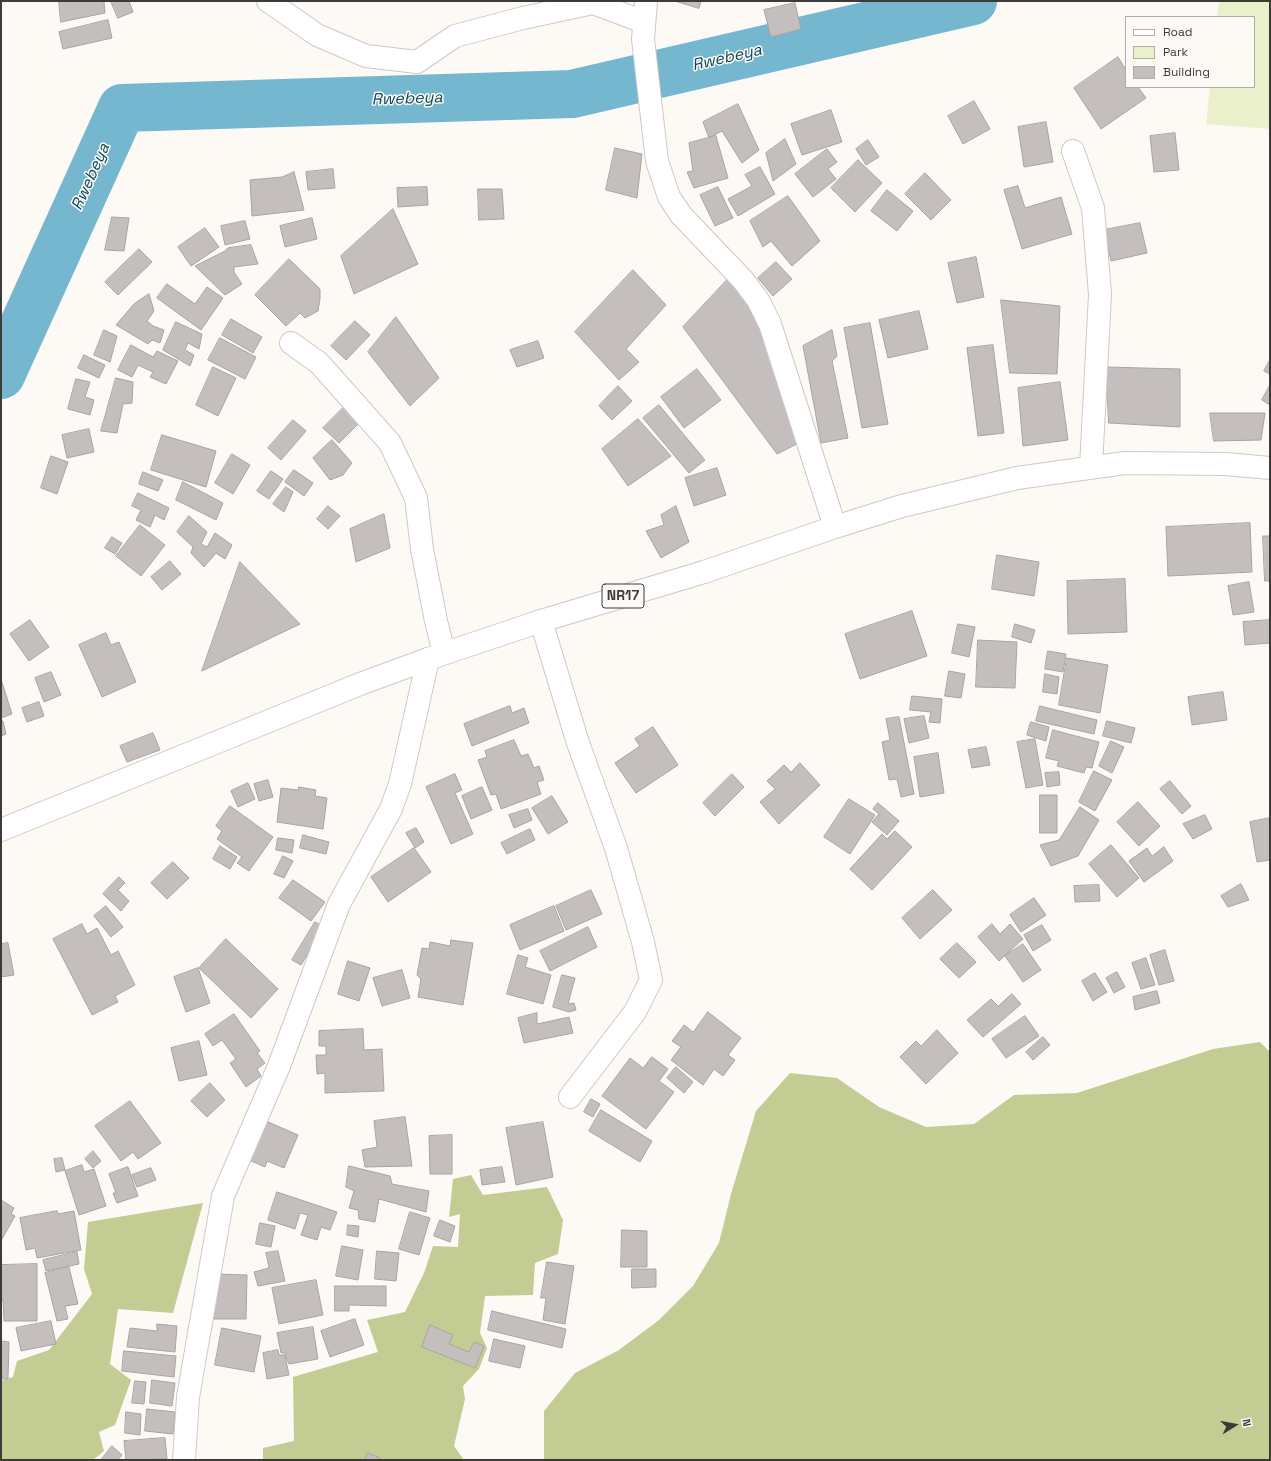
<!DOCTYPE html>
<style>
body{margin:0}
#map{position:relative;width:1271px;height:1461px;overflow:hidden;background:#fdfaf6;font-family:"Space Grotesk",sans-serif}
canvas{display:block}
.frame{position:absolute;inset:0;border:2px solid #3c3b3a;pointer-events:none}
.legend{position:absolute;left:1125px;top:16px;width:130px;height:72px;box-sizing:border-box;background:#fdfaf6;border:1px solid #b0aeab;margin:0;padding:5px 7px;list-style:none;font-size:12px;color:#3c3b3a}
.legend li{display:flex;align-items:center;gap:8px;height:20px}
.legend b{width:20px;border:1px solid #b0aeab}
.north{position:absolute;left:1215px;top:1405px;width:40px;height:40px;-webkit-text-stroke:3px #fdfaf6;paint-order:stroke;rotate:79deg;font-size:11px;font-weight:700;line-height:16px;text-align:center;color:#3c3b3a}
.north::after{content:'';display:block;margin:auto;width:14px;height:18px;background:#3c3b3a;clip-path:polygon(50% 0,100% 100%,50% 72%,0 100%)}
</style>
<div id="map">
<canvas width="1271" height="1461"></canvas>
<div class="frame"></div>
<ul class="legend">
<li><b style="height:5px;background:#fff"></b>Road</li>
<li><b style="height:11px;background:#eaf1ca"></b>Park</li>
<li><b style="height:11px;background:#c4bfbe"></b>Building</li>
</ul>
<div class="north">N</div>
</div>
<script>
const c = document.querySelector('canvas').getContext('2d');
c.lineJoin = 'round';
function paint(path, color) { c.fillStyle = color; c.fill(path, 'evenodd'); }
function strokePath(path, color, width, dash) { c.strokeStyle = color; c.lineWidth = width; c.lineCap = dash ? 'butt' : 'round'; c.setLineDash(dash || []); c.stroke(path); }
function label(font, color, halo, rows, align = 'center') {
  c.font = font + ' "Space Grotesk",sans-serif'; c.lineWidth = 3; c.setLineDash([]); c.textBaseline = 'middle'; c.strokeStyle = halo; c.fillStyle = color; for (const [text, x, y, turn = 0] of rows) {
    c.save(); c.translate(x, y); c.rotate((+turn || 0) * Math.PI / 180); c.textAlign = isNaN(turn) ? turn : align; if (halo) c.strokeText(text, 0, 0); c.fillText(text, 0, 0); c.restore();
  }
}
const green = new Path2D(`
 M1219 1H1270V129L1206 124 1210 87H1254V17H1217Z`);
const forest = new Path2D(`
 M1260 1042 1270 1052V1460H544V1411L575 1373 619 1350 659 1320 693 1286 719 1243 731 1194 756 1111 790 1073 837 1078 879 1107 926 1127 974 1124 1014 1095 1077 1093 1213 1049Z
 M471 1175 483 1195 547 1187 563 1220 558 1254 535 1263 533 1295 485 1296 480 1333 487 1348 479 1369 463 1386 465 1399 454 1446 464 1460H263V1448L294 1441 293 1377 378 1352 367 1320 405 1312 424 1273 433 1246 458 1247 460 1214 449 1217 453 1179Z
 M203 1203 173 1313 118 1309 110 1364 131 1380 115 1425 99 1432 104 1451 93 1460H1V1381L13 1377 17 1361 49 1350 92 1294 84 1269 88 1222Z`);
const river = new Path2D(`
 M1 375 122 108 572 94 973 1`);
const building = new Path2D(`
 M59 1H104L105 13 61 22Z
 M111 1H129L133 12 118 18Z
 M675 1H701L699 8Z
 M795 3 801 29 771 37 764 10Z
 M108 20 112 38 63 49 59 32Z
 M1118 57 1126 70V87H1138L1146 98 1101 129 1074 88Z
 M974 101 990 129 963 144 948 116Z
 M738 104 759 150 742 163 722 131 709 138 703 122Z
 M831 110 842 142 802 155 791 124Z
 M1046 122 1053 162 1024 167 1018 127Z
 M1175 133 1179 170 1154 172 1150 136Z
 M716 136 728 178 694 188 687 172 693 171 689 143Z
 M785 139 796 164 773 181 766 153Z
 M868 140 879 157 866 165 856 149Z
 M615 148 642 154 637 198 606 190Z
 M827 149 837 162 828 169 836 179 813 197 795 174Z
 M858 160 882 183 855 212 831 188Z
 M760 167 775 194 738 216 728 199 752 186 745 175Z
 M333 169 335 188 308 190 306 172Z
 M294 172 304 210 252 216 250 180 282 177Z
 M925 173 951 200 931 220 905 194Z
 M1018 186 1025 208 1061 197 1072 234 1022 249 1004 190Z
 M427 187 428 205 398 207 397 188Z
 M718 187 733 218 715 226 700 195Z
 M478 189H502L504 219 479 220Z
 M887 190 913 211 897 231 871 211Z
 M788 196 820 241 792 266 771 241 763 247 750 221Z
 M393 209 418 264 354 294 341 256Z
 M112 217 129 218 124 251 105 250Z
 M312 218 317 239 285 247 280 226Z
 M245 221 250 239 225 245 221 226Z
 M1140 223 1147 253 1111 261 1104 230Z
 M205 228 219 247 191 266 178 247Z
 M251 245 258 264 234 267V272L242 284 225 295 195 266 225 251 228 248Z
 M139 249 152 262 118 295 105 282Z
 M976 257 984 297 957 303 948 263Z
 M289 259 320 289V299L318 311 305 318 300 313 286 326 255 295Z
 M776 262 792 279 773 296 758 278Z
 M633 270 666 305 626 349 639 362 619 380 575 332Z
 M729 278 764 322 799 443 777 454 683 327Z
 M167 284 195 304 207 287 223 298 201 330 157 298Z
 M149 294 154 311 147 321 153 326 164 330 160 343 152 340 148 344 116 325 134 304Z
 M1001 300 1060 306 1057 374 1010 373Z
 M919 311 928 349 888 358 879 320Z
 M396 317 439 378 410 406 368 352Z
 M231 319 262 337 253 353 222 335Z
 M355 321 370 335 346 360 331 346Z
 M176 322 202 334 199 349 188 343 185 350 194 355 190 366 163 350Z
 M870 323 888 424 862 428 844 328Z
 M104 330 117 336 110 362 94 355Z
 M832 330 837 356 832 361 848 438 821 443 803 346Z
 M220 338 256 357 245 379 208 360Z
 M538 341 544 358 517 367 510 350Z
 M131 345 153 357 157 351 178 361 166 384 150 377 153 372 138 365 132 377 118 370Z
 M993 345 1004 433 978 436 967 348Z
 M84 355 105 365 99 378 78 368Z
 M1270 360V374L1264 371Z
 M213 367 236 378 218 416 196 405Z
 M1106 367 1180 369V427L1109 423Z
 M697 369 721 400 684 428 661 397Z
 M116 378 133 382 132 403 123 404 117 433 101 431Z
 M76 379 90 382 85 397 94 400 90 415 68 409Z
 M1060 382 1068 440 1023 446 1018 388Z
 M1270 385V405L1262 400Z
 M618 386 632 401 612 420 599 406Z
 M659 405 705 460 689 473 643 418Z
 M344 407 360 422 339 443 323 428Z
 M1210 413H1265L1261 440 1214 441Z
 M638 419 671 456 628 486 602 449Z
 M293 420 306 431 281 460 268 448Z
 M89 429 94 452 67 458 62 435Z
 M162 435 216 451 206 487 151 470Z
 M332 440 352 463 343 475 330 480 313 458Z
 M232 454 250 465 233 494 215 483Z
 M51 456 68 462 57 494 41 488Z
 M717 468 726 495 694 506 685 478Z
 M294 470 313 483 304 496 285 482Z
 M271 471 283 479 269 499 257 491Z
 M143 472 163 480 158 491 139 484Z
 M183 482 223 503 216 520 176 500Z
 M286 487 293 492 284 512 273 504Z
 M138 493 169 508 164 520 155 515 150 527 136 520 141 510 132 506Z
 M328 506 340 516 328 529 317 519Z
 M676 506 689 542 661 558 646 531 664 525 661 515Z
 M384 514 390 548 356 562 350 529Z
 M189 516 207 532 201 544 207 547 215 533 232 545 225 559 216 553 204 567 191 553 193 547 177 532Z
 M1250 523 1252 572 1168 576 1166 527Z
 M140 525 165 545 141 576 116 556Z
 M1263 536H1270V581H1265Z
 M112 537 122 543 115 554 105 548Z
 M997 555 1039 562 1034 596 992 589Z
 M170 561 181 574 162 590 151 577Z
 M240 562 300 624 202 671Z
 M1125 579 1127 632 1068 634 1067 581Z
 M1249 582 1254 612 1233 615 1228 586Z
 M912 611 927 656 860 679 845 634Z
 M30 620 49 647 29 661 10 634Z
 M1270 620V643L1245 645 1243 622Z
 M958 624 975 627 969 657 952 653Z
 M1015 624 1035 630 1031 643 1012 637Z
 M106 633 111 645 119 642 136 682 102 697 79 645Z
 M978 640 1017 642 1015 688 976 687Z
 M1048 651 1066 654 1063 672 1045 669Z
 M1067 658 1108 665 1100 713 1059 705Z
 M949 671 965 674 961 698 945 696Z
 M51 672 61 695 44 702 35 678Z
 M1045 674 1059 677 1057 694 1043 692Z
 M1 679 12 714 1 718Z
 M1223 692 1227 720 1192 725 1188 697Z
 M912 696 942 699 940 723 929 722 931 712 910 710Z
 M39 702 44 716 27 722 22 708Z
 M510 706 512 713 524 708 529 723 472 746 464 724Z
 M1040 706 1097 720 1094 734 1036 721Z
 M924 716 929 738 909 743 904 719Z
 M899 717 914 794 901 797 897 779 889 780 882 742 890 740 886 719Z
 M1 721H3L6 734 1 736Z
 M1107 721 1135 728 1131 743 1103 736Z
 M1031 722 1049 727 1046 741 1027 735Z
 M653 727 678 765 636 793 615 763 640 746 635 739Z
 M1053 730 1099 742 1092 768 1086 767 1084 773 1057 766 1059 761 1046 758Z
 M153 733 160 750 127 762 120 746Z
 M1035 739 1043 785 1026 788 1017 742Z
 M514 740 521 756 528 754 534 768 539 766 544 780 537 782 541 794 501 809 496 794 491 795 478 760 487 757 485 751Z
 M1111 741 1124 747 1112 773 1099 766Z
 M986 747 990 765 972 768 968 750Z
 M938 753 944 793 920 797 914 757Z
 M800 763 820 785 779 824 760 802 775 789 767 781 784 765 791 772Z
 M1094 771 1112 780 1095 811 1079 802Z
 M1059 772 1060 785 1047 787 1045 773Z
 M455 774 462 790 455 793 473 834 451 844 426 787Z
 M732 774 744 787 715 816 703 803Z
 M268 780 273 797 259 801 254 784Z
 M1170 781 1191 806 1182 814 1160 789Z
 M248 783 255 799 238 807 231 791Z
 M299 787 316 790 315 796 327 798 323 829 277 822 281 788 298 790Z
 M482 787 492 810 471 819 462 796Z
 M1040 795H1057V833H1040Z
 M552 796 568 822 548 834 532 808Z
 M849 799 875 815 850 854 824 837Z
 M1138 802 1160 826 1139 846 1117 822Z
 M878 803 899 821 887 835 872 822 879 814 873 809Z
 M230 806 273 837 249 871 237 863 242 857 217 839 222 831 216 826Z
 M1080 807 1099 820 1078 856 1051 866 1040 845 1059 840Z
 M528 809 532 820 514 828 509 815Z
 M1205 815 1212 829 1193 839 1183 824Z
 M1270 818V860L1257 862 1250 822Z
 M416 828 424 842 415 848 406 833Z
 M530 829 535 840 507 854 501 843Z
 M895 831 912 847 872 890 850 869 882 834 887 839Z
 M303 835 329 842 326 854 300 848Z
 M278 838 294 840 292 853 276 850Z
 M1111 845 1139 878 1117 897 1089 864Z
 M220 846 237 857 230 869 213 859Z
 M1164 847 1173 861 1144 882 1129 861 1147 848 1152 856Z
 M414 848 431 872 388 902 371 877Z
 M283 856 293 861 284 878 274 874Z
 M173 862 189 878 167 899 151 883Z
 M119 877 125 883 118 890 129 901 121 911 103 894Z
 M293 880 325 902 311 921 279 898Z
 M1241 884 1249 900 1228 907 1221 896Z
 M1099 885 1100 901 1075 902 1074 886Z
 M591 890 602 914 566 930 556 906Z
 M933 890 952 910 920 939 902 918Z
 M1034 898 1046 915 1021 932 1010 915Z
 M106 906 123 927 111 937 94 916Z
 M554 906 564 931 520 950 510 925Z
 M315 922 324 927 301 965 292 960Z
 M82 924 87 934 97 928 111 955 118 951 135 985 115 996 118 1002 92 1015 53 939Z
 M992 924 1000 934 1010 924 1023 939 999 961 978 937Z
 M1042 925 1051 940 1033 951 1024 935Z
 M588 927 597 947 550 971 540 951Z
 M226 939 278 989 251 1018 199 968Z
 M451 940 473 943 463 1005 418 997 421 979 417 975 422 948 429 949 430 942 450 946Z
 M8 943 14 975 1 977V944Z
 M957 943 976 962 959 978 940 959Z
 M1023 944 1041 970 1023 982 1005 956Z
 M1165 950 1174 981 1159 985 1150 955Z
 M518 955 528 958 525 967 551 975 543 1004 507 994Z
 M1146 958 1155 985 1141 989 1132 963Z
 M348 961 370 968 359 1001 338 994Z
 M198 968 210 1003 186 1012 174 977Z
 M402 970 410 998 382 1006 373 978Z
 M1117 972 1125 987 1114 993 1106 978Z
 M1095 973 1107 992 1093 1001 1082 981Z
 M562 975 575 978 568 1004 574 1003 576 1010 569 1012 553 1007Z
 M1157 991 1160 1003 1135 1010 1133 997Z
 M1012 994 1021 1004 983 1037 967 1020 991 999 998 1006Z
 M708 1012 741 1038 728 1055 735 1060 723 1076 714 1069 703 1085 671 1060 681 1047 672 1041 684 1025 693 1032Z
 M537 1013V1024L569 1017 573 1033 524 1043 518 1018Z
 M234 1014 260 1051 257 1053 265 1063 257 1069 261 1076 246 1087 230 1063 236 1059 222 1040 213 1046 205 1034Z
 M1025 1016 1039 1036 1006 1058 992 1039Z
 M363 1029 364 1050 382 1049 384 1091 325 1093V1073L317 1074 316 1055H326V1046H319V1031Z
 M937 1030 958 1053 926 1084 900 1057 916 1041 921 1046Z
 M1043 1037 1050 1045 1033 1060 1026 1052Z
 M199 1041 207 1075 179 1081 171 1048Z
 M652 1057 668 1069 659 1081 674 1092 646 1129 602 1096 630 1058 643 1068Z
 M676 1067 693 1082 684 1093 667 1078Z
 M210 1083 225 1100 207 1117 191 1101Z
 M591 1099 600 1104 593 1117 584 1112Z
 M130 1101 161 1143 138 1159 133 1152 121 1161 95 1126Z
 M601 1110 652 1141 640 1162 589 1131Z
 M405 1117 412 1166 365 1167 362 1150 377 1147 374 1121Z
 M266 1121 298 1135 284 1168 267 1161 265 1167 249 1160Z
 M543 1122 553 1177 516 1185 506 1128Z
 M452 1135V1174H430L429 1136Z
 M93 1151 101 1161 93 1168 85 1159Z
 M62 1158 65 1170 56 1172 54 1159Z
 M82 1165 84 1172 94 1169 106 1206 79 1215 65 1171Z
 M349 1166 390 1176 392 1184 429 1191 426 1212 379 1199 375 1222 359 1219 358 1210 349 1208 354 1191 346 1187Z
 M128 1167 138 1196 117 1203 113 1193H116L109 1174Z
 M502 1167 505 1182 482 1185 480 1170Z
 M151 1168 156 1180 137 1187 132 1175Z
 M277 1192 337 1212 330 1230 321 1227 317 1240 301 1235 308 1215 300 1213 295 1229 268 1220Z
 M1 1200 14 1208 11 1214 15 1216 2 1239 1 1238Z
 M57 1211 58 1214 74 1211 81 1250 37 1258 35 1248 26 1250 20 1218Z
 M410 1212 430 1218 419 1255 399 1249Z
 M440 1220 455 1226 450 1242 434 1236Z
 M260 1223 275 1226 271 1247 256 1244Z
 M348 1225 359 1226 358 1237 347 1235Z
 M622 1230 647 1231V1267H621Z
 M342 1246 363 1250 358 1280 336 1276Z
 M278 1251 285 1281 258 1286 254 1272 269 1268 266 1253Z
 M377 1251 399 1253 396 1281 375 1279Z
 M77 1252 79 1264 46 1271 43 1260Z
 M547 1262 574 1266 565 1324 543 1320 546 1298H541Z
 M37 1264V1321H4L3 1300H1V1265Z
 M69 1267 78 1304 65 1306 68 1319 57 1321 45 1273Z
 M632 1269H656V1287L632 1288Z
 M214 1274 247 1275 246 1319H214Z
 M316 1280 323 1315 279 1324 272 1288Z
 M335 1286H386V1306L349 1305V1311H335Z
 M492 1311 566 1329 562 1348 488 1330Z
 M355 1319 364 1345 330 1357 321 1331Z
 M51 1321 56 1344 21 1351 16 1328Z
 M157 1324 177 1326 175 1352 127 1347 130 1328 157 1331Z
 M430 1325 453 1335 449 1344 469 1352 474 1342 484 1346 475 1368 422 1347Z
 M313 1327 318 1359 289 1364 285 1355 286 1353H281L277 1333Z
 M222 1328 261 1336 254 1372 215 1365Z
 M494 1339 525 1346 520 1368 489 1361Z
 M1 1341 9 1342 8 1379H1Z
 M278 1350 279 1355H285L289 1375 267 1379 263 1353Z
 M124 1351 176 1356 174 1377 122 1371Z
 M152 1380 175 1383 172 1406 150 1403Z
 M135 1381 146 1382 144 1404 132 1403Z
 M147 1409 175 1412 173 1434 145 1431Z
 M126 1412 141 1414 140 1435 125 1433Z
 M165 1438 167 1459 126 1460 124 1441Z
 M112 1446 122 1455 118 1460H101Z
 M368 1453 380 1458 379 1460H365Z`);
const street = new Path2D(`
 M268 1 317 35 366 56 417 62 455 36 523 18 593 3 644 22
 M646 1 643 39 657 161 669 197 681 215 743 280 758 300 770 324 835 527
 M1073 151 1093 208 1100 294 1091 467
 M291 343 319 363 390 443 416 498 422 549 436 621 444 653
 M541 621 578 743 616 848 643 942 651 980 635 1012 570 1097
 M184 1460 188 1397 223 1196 279 1066 339 904 391 809 400 784 428 659`);
const primary = new Path2D(`
 M1 830 360 684 428 659 541 621 704 572 835 527 902 506 1017 478 1125 463 1226 464 1270 468`);
const shields = [
 [623,596,42]
];
const shieldNames = [
 ["NR17",623,596]
];
const waterNames = [
 ["Rwebeya",727,58,-13],
 ["Rwebeya",407,99,-2],
 ["Rwebeya",91,177,-66]
];
paint(green, '#eaf1ca');
paint(forest, '#c2cc93');
strokePath(river, '#74b7cf', 48);
paint(building, '#c4bfbe');
strokePath(building, '#a9a4a3', 1);
strokePath(street, '#ccc9c6', 24);
strokePath(primary, '#ccc9c6', 24);
strokePath(street, '#fff', 22);
strokePath(primary, '#fff', 22);
for (const [x, y, w] of shields) { const box = new Path2D(); box.roundRect(x - w / 2, y - 12, w, 24, 3); c.fillStyle = '#fdfaf6'; c.fill(box); strokePath(box, '#3c3b3a', 1); }
label('bold 14px', '#3c3b3a', null, shieldNames);
label('italic 16px', '#0c4859', '#fdfaf6', waterNames);
</script>
